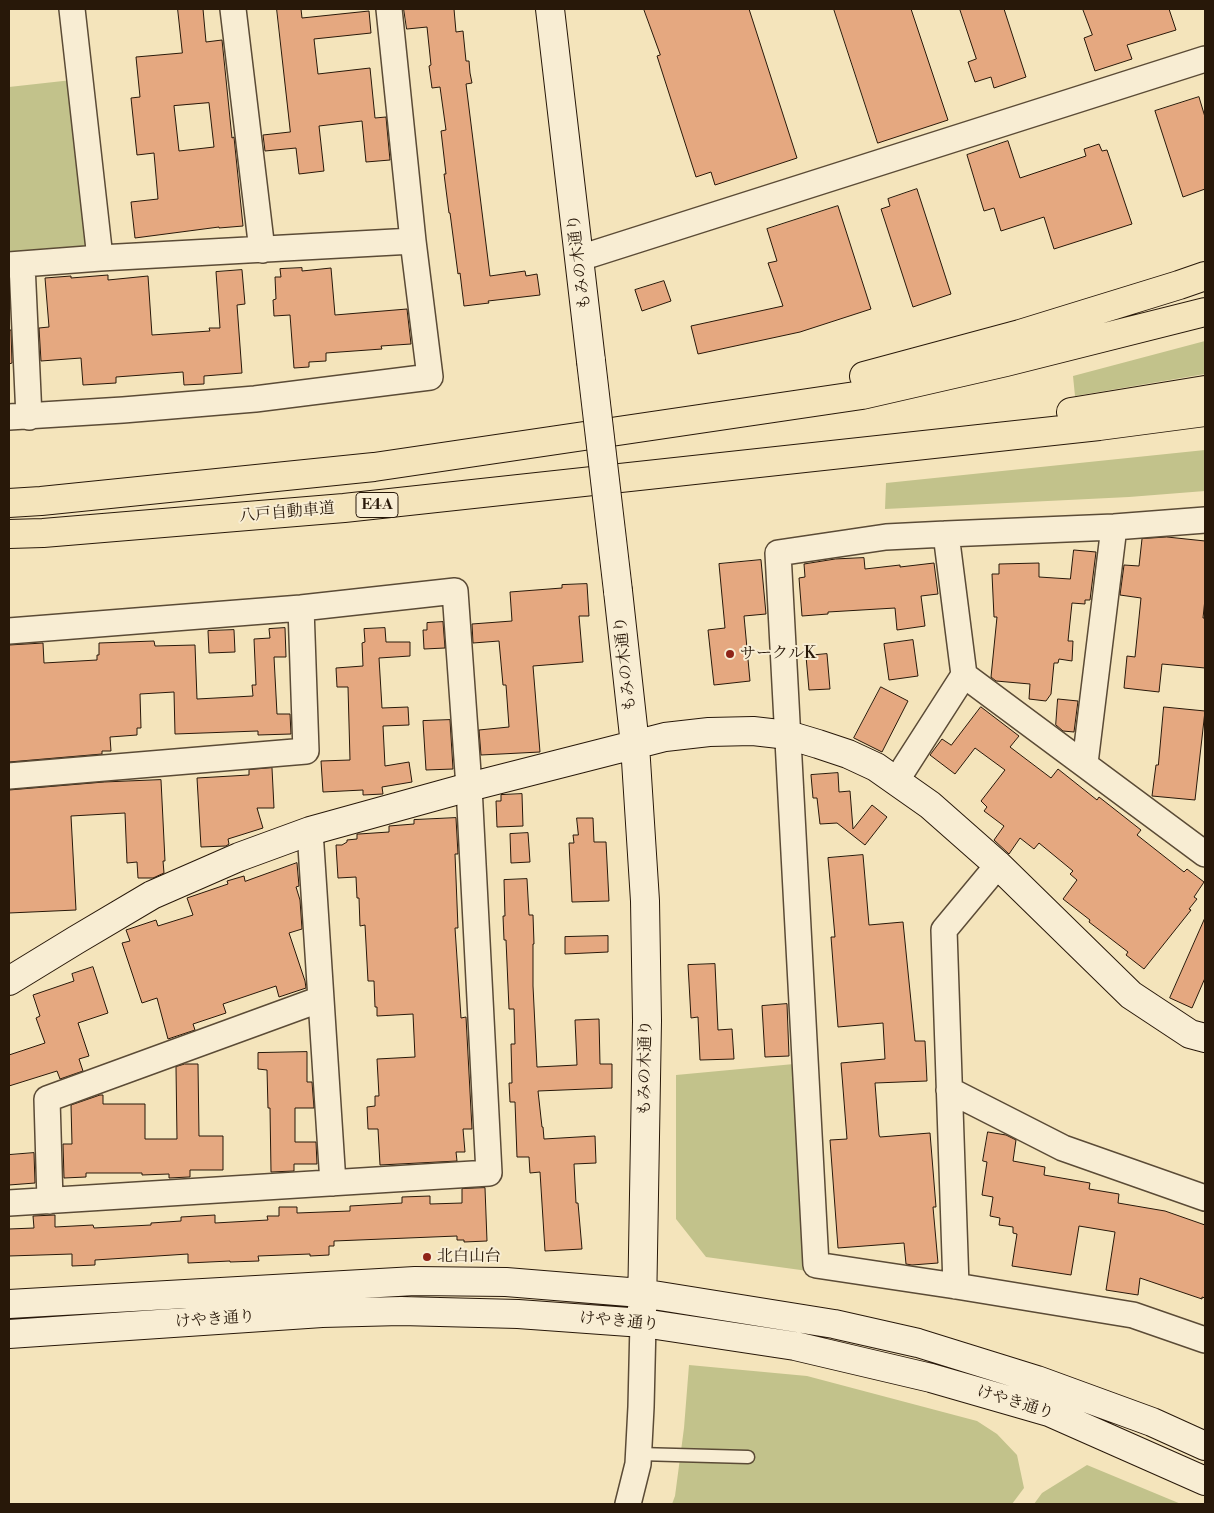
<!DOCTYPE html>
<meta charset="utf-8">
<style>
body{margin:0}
#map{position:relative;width:1214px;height:1513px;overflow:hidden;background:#f4e4bb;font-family:"Libre Bodoni",serif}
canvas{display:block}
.frame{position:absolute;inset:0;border:10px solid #281809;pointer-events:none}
</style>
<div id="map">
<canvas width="1214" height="1513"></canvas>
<div class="frame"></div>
</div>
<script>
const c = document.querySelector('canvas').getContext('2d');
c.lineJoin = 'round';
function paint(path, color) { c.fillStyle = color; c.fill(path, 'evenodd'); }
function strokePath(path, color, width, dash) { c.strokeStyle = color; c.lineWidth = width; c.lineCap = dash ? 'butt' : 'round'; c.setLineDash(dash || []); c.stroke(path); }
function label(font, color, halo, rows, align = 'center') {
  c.font = font + ' "Libre Bodoni","Noto Serif JP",serif'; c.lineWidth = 4; c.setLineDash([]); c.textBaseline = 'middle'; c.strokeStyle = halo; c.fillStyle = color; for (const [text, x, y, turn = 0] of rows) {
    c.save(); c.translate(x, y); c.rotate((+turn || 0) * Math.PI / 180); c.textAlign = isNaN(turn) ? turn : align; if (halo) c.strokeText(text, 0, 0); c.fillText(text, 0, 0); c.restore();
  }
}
const green = new Path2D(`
 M72 80 89 243 83 253 9 255V87Z
 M1205 341V374L1075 396 1073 376Z
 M1205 450V491L1129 497 885 509 886 483Z
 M794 1064 808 1271 706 1257 676 1219V1075Z
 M689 1365 807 1376 977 1421 997 1434 1017 1455 1024 1488 1012 1504H672L675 1496 684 1428Z
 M1087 1465 1181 1504H1034L1042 1493Z`);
const building = new Path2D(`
 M178 9H203L206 42 222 40 232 138 234 137 243 226 219 228V227L135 238 131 202 158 199 154 153 137 155 131 98 140 97 136 57 182 53ZM209 103 214 147 179 151 174 106Z
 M277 9H301L302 18 369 11 371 33 314 39 318 74 370 68 375 118 386 117 390 160 366 162 362 121 319 126 324 171 299 174 296 148 265 151 263 135 290 132Z
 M404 9H454L456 32 463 31 466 61H469L470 73 472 83 466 84 490 276 525 271 526 276 537 274 540 295 488 301 489 303 464 306 460 273 458 274 450 213H449L444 174H446L441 131 446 130 440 87 432 88 429 66 431 65 427 27 407 29Z
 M644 9H749L797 158 715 185 711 172 696 177 657 56 660 55Z
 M834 9H911L948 120 878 143Z
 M960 9H1004L1026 77 994 88 991 77 975 82 968 62 976 59Z
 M1083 9H1169L1176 30 1127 45 1132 59 1095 71 1084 38 1092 35Z
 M1199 97 1205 117V189L1183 197 1155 111Z
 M1008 141 1020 178 1086 156 1084 149 1099 144 1102 151 1107 150 1132 224 1054 249 1044 217 1001 231 994 208 984 211 967 155Z
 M917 189 951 294 913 307 881 209 890 206 888 199Z
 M838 206 871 309 800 332 698 354 691 326 783 306 768 263 777 261 767 229Z
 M302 268V271L331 268 335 315 407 309 411 344 381 346 382 349 326 353V361L309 362V367L294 368 290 315 274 316 273 300 276 299 275 277H281L280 269Z
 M242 270 245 304 237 305 242 373 204 376V384L184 385 183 372 116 377V383L83 385 81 358 41 361 39 328 49 327 45 278 71 276V278L108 275V280L148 276 152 335 210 331 209 328H220L216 272Z
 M664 281 671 301 642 311 635 290Z
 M9 330H11L12 363 9 364Z
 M1167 537 1205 541V599L1203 618H1205V668L1162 664 1159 692 1124 688 1127 656 1135 657 1141 598 1120 595 1124 565 1139 566 1142 539Z
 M1074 550 1096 552 1090 600H1085V604L1072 603 1068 641H1073L1072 661 1059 659 1058 663H1054L1051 694 1046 701 1029 699 1030 684 996 681 991 677 997 617H994L992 574H999V564L1039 563V577L1070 579Z
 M864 558 865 569 900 565V567L934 563 938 594 921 596 925 626 897 630 895 608 828 612V614L802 616 799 578 805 577 804 564 835 559Z
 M761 560 766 614 744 616 750 681 714 685 708 630 725 628 719 564Z
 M587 584 589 616H579L583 662 533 666 540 752 481 755 479 730 509 727 506 685H503L499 641 473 643 472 624 512 621 510 592 562 588V585Z
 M443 622 445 648 424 649 423 630H427V623Z
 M285 628 286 657H274L277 714H290L291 734 258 735V731L175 734 174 692 140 694 141 728H137V735L110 737 111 751H102V754L9 762V645L43 643 44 663 97 660V655H99V643L154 641 155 646 195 645 197 699 253 696 252 685H256L254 639 270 638 269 629Z
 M385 628 386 642H410V656L379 658 382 708 408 707 409 725 383 726 385 766 409 762 412 782 382 787 383 794 363 795V790L323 792 321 761 350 760 348 687H337L336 668 363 666 362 643 365 642 364 629Z
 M234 630 235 652 209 653 208 631Z
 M913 640 918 676 889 680 884 644Z
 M827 654 830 689 809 690 806 656Z
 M881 687 908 701 882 752 854 738Z
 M1058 699 1078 701 1074 732 1063 731 1056 725Z
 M981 707 1019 736 1010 747 1051 778 1058 769 1097 800 1099 797 1141 830 1137 835 1184 872 1187 869 1204 882 1194 897 1197 899 1189 909 1191 910 1144 969 1126 955 1128 952 1089 922 1090 920 1063 899 1077 880 1070 874 1073 871 1039 843 1034 849 1020 838 1009 854 994 840 1004 826 984 811 987 807 981 801 1005 770 975 748 955 774 930 755 942 739 951 745Z
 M1164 707 1205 711 1195 800 1152 796 1156 765H1158Z
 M450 720 453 769 426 770 423 721Z
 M272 768 274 808H257L263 828 228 839 229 844 226 846 201 847 197 778 249 775V770Z
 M838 773 839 792 850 791 853 829 872 805 887 817 865 845 837 823 820 824 817 798H813L811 775Z
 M161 780 165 861H163L164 873 153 878H138L137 862 127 863 125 813 71 816 76 910 9 913V790L104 782Z
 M522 794 523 826 497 827 496 801H501V795Z
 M456 818 458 854H455L458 928H455L461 1018 466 1017 472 1129H463L465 1152H456L457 1161 380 1165 378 1129H368L367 1107 375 1106V1096H379L377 1059 415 1057 413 1014 377 1016V1007H375L374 981H368L365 925 360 926 359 898H357L356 877 338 878 336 845H342L347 842V840L357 839V834H359L389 832V826L414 824V820Z
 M577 818H593L594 842H606L609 901 572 902 569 843H574L573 835H578Z
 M528 833 530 862 511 863 510 834Z
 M863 855 869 925 903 922 915 1041H925L927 1081 875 1083 879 1135 880 1137 930 1133 936 1207H933L938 1263 912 1265 906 1264 904 1243 838 1248 830 1140 847 1139 841 1063 885 1059 883 1023 838 1027 831 937H835L828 858Z
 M297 863 299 886 296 887 300 900 302 929 289 933 305 981 306 988 279 997 276 986 223 1004 226 1013 193 1024 195 1030 168 1039 157 998 142 1003 122 943 130 941 126 930 156 920 158 926 193 915 187 898 228 884 227 881 244 876 245 881Z
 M527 879 529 915H533L534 944H533V986L537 1067 577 1065 575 1020 599 1019 600 1064H612V1088L538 1091 542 1127H543L544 1139 595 1136 596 1163 574 1164 576 1203H578L582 1249 545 1251 540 1172 530 1173 529 1157H517L515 1102H510L509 1083H512L511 1044H515L514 1009H509L506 940H504L503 916H505L504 880Z
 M1205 918V978L1192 1008 1170 998Z
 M608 936V952L565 954V937Z
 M715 964 718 1030 732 1029 734 1059 700 1060 698 1017 691 1018 688 965Z
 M93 967 108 1013 78 1023 89 1056 79 1059 83 1071 60 1079 57 1071 9 1086V1055L45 1043 36 1018 40 1016 33 995 74 981 72 974Z
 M787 1004 789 1056 765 1057 762 1006Z
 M307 1052V1082H312L314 1108H295V1142H316L317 1164H294V1171L271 1172 270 1108H268L267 1070 258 1069V1053Z
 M185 1064H198L199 1136H223V1170H190V1177H189L169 1178V1174L142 1175V1173H86V1177L64 1178 63 1144H72L71 1105 100 1095H103V1104H145V1139H177L176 1067Z
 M988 1132 1006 1135 1016 1140 1013 1161 1045 1167 1044 1175 1090 1183 1089 1189 1119 1194 1118 1203 1165 1211 1205 1225V1298L1202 1297V1299L1140 1278 1138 1295 1106 1290 1115 1232 1079 1226 1071 1275 1012 1266 1017 1234 1013 1233V1227L999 1225 1000 1218 990 1216 993 1197 982 1195 987 1162 983 1161Z
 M34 1153 35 1183 9 1185V1155Z
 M485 1188 487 1241 464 1242V1240H457V1236L334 1241V1246H329V1255L310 1256V1254L258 1256 259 1261 230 1262V1261L188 1263V1254L95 1260V1265L72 1266V1254L9 1256V1229L34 1228 33 1216 55 1215V1227L93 1225 94 1228 151 1225V1223L181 1221V1217L215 1215V1223L268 1220 267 1216H279V1207H297V1213L350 1211V1206L402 1203V1197L430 1196V1204L462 1203V1189Z`);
const lane = new Path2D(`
 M639 1454 748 1457`);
const street = new Path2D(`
 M72 9 100 258
 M233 9 262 250
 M580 258 1205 59
 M22 264 29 417
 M9 265 100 258 413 241
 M9 417 123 410 255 399 430 377 413 241 389 9
 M1205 520 1114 527 946 534 886 537 778 553 816 1265 956 1286 1133 1315 1205 1340
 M9 631 301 608 455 591 469 787 489 1173 9 1203
 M964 675 1205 854
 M1085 763 1114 527
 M9 776 306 751 301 608
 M896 781 964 675 946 534
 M310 831 333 1183
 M949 1090 1063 1148 1205 1198
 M50 1201 47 1099 321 999
 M956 1286 944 930 998 865
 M628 1504 638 1464 641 1407 643 1323`);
const secondary = new Path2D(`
 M550 9 591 361
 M618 591 635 745 645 901 647 1021 642 1310
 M9 981 76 940 152 895 239 857 310 831 469 787 665 737 709 732 753 731 788 735 818 744 848 754 876 767 930 805 998 865 1131 995 1190 1034 1205 1038
 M9 1304 415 1281 506 1282 641 1293 834 1324 918 1343 1037 1380 1152 1422 1205 1446
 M9 1334 322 1313 401 1311 518 1314 643 1323 795 1346 931 1378 1049 1412 1205 1481`);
const highway = new Path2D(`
 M864 376 1020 334 1179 285 1205 276
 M1071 412 1205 390
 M9 503 41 501 374 467 862 395 1006 362 1205 312
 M9 534 43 533 344 508 1099 426 1205 412`);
const secondaryBridge = new Path2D(`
 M591 361 618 591`);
const markers = [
 [730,654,5,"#8f2418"],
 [427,1257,5,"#8f2418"]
];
const shields = [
 [377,505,42]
];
const shieldNames = [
 ["E4A",377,505]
];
const streetNames = [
 ["もみの木通り",580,262,-97],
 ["八戸自動車道",287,513,-5],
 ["もみの木通り",626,664,-96],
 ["もみの木通り",646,1068,-89],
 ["けやき通り",215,1320,-4],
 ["けやき通り",619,1322,5],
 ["けやき通り",1015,1403,17]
];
const poiNames = [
 ["サークルK",740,654],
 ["北白山台",437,1257]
];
paint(green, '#c2c28b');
paint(building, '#e5a880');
strokePath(building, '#281809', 1);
strokePath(lane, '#5b4b36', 15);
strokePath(street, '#5b4b36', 28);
strokePath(secondary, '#281809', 30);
strokePath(highway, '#281809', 30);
strokePath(lane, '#f8edd3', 12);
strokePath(street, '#f8edd3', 25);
strokePath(secondary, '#f8edd3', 28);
strokePath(highway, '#f4e4bb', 28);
strokePath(secondaryBridge, '#281809', 30, []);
strokePath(secondaryBridge, '#f8edd3', 28);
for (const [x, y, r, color] of markers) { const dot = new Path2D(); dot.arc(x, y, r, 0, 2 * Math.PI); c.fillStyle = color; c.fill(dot); strokePath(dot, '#f8edd3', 2); }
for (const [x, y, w] of shields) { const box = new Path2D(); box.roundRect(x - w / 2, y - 12.5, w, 25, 4); c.fillStyle = '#f8edd3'; c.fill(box); strokePath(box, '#281809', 1); }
label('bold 15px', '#281809', null, shieldNames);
label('16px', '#281809', '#f8edd3', streetNames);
label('16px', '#281809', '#f8edd3', poiNames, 'left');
</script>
